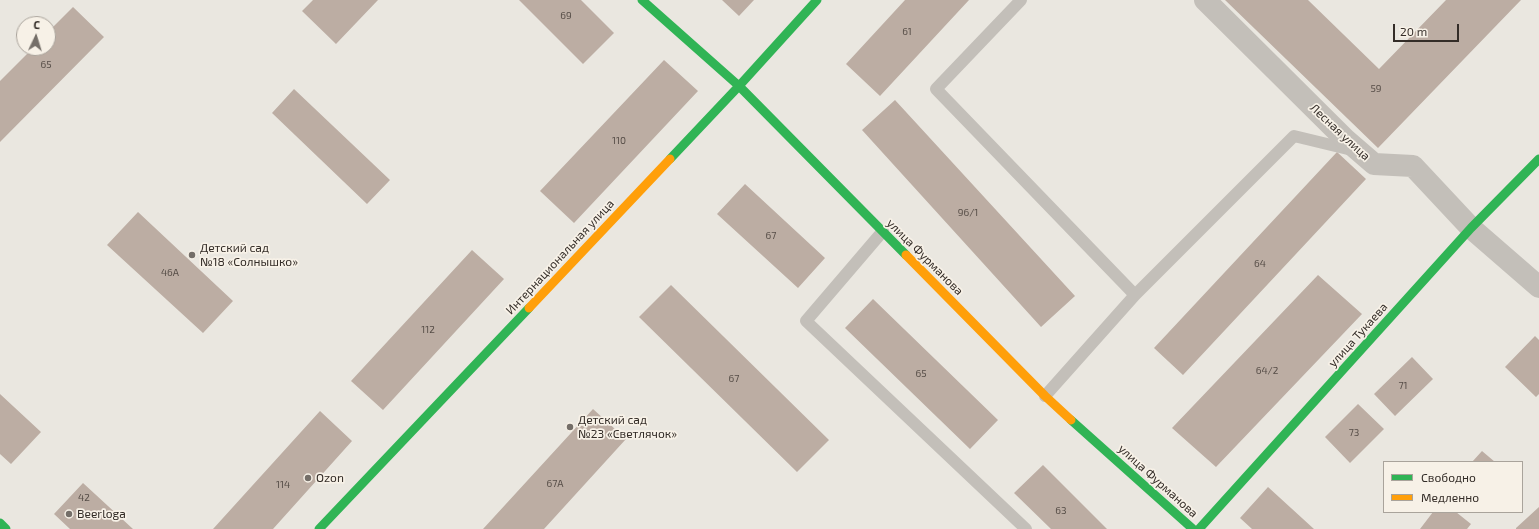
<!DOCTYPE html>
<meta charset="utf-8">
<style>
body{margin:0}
#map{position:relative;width:1539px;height:529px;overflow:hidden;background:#eae7e0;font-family:"Exo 2",sans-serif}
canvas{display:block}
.legend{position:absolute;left:1383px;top:461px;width:140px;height:52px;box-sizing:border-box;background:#f7f1e7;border:1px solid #a9a39b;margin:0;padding:5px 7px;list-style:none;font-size:12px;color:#342d28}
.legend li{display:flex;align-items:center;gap:8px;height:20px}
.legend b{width:20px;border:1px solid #a9a39b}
.north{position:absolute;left:16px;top:16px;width:40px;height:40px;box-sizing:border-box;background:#f7f1e7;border:1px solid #a9a39b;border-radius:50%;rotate:4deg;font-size:11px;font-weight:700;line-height:16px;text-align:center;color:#342d28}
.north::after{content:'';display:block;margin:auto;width:14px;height:18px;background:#746e68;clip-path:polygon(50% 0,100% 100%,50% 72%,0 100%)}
.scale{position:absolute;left:1393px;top:24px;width:66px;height:18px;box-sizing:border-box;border:2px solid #342d28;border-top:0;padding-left:5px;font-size:12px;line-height:14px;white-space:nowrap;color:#342d28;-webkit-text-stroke:3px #f7f1e7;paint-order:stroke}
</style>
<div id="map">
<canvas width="1539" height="529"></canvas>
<ul class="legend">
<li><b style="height:5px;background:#30b455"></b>Свободно</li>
<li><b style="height:5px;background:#ff9f0a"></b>Медленно</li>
</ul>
<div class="north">С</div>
<div class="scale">20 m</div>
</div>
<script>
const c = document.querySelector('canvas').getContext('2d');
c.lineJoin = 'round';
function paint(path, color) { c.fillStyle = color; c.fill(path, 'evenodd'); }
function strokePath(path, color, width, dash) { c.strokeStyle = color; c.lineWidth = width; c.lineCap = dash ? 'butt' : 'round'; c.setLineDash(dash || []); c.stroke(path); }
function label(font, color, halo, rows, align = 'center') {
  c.font = font + ' "Exo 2",sans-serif'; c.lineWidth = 3.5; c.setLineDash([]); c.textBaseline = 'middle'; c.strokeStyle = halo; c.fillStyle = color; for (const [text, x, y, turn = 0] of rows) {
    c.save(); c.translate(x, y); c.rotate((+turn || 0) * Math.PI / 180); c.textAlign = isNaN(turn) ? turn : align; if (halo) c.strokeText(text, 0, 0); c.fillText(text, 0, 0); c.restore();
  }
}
const building = new Path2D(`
 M313 0H378L336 44 302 11Z
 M519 0H581L614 33 583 64Z
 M722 0H754L739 16Z
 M905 0H969L880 96 846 64Z
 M1225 0H1308L1379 69 1446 0H1521L1378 148Z
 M73 7 104 37 0 142V81L33 48H48V32Z
 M664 60 698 91 574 223 540 191Z
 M294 89 390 180 367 204 272 113Z
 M895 100 1075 296 1041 327 862 130Z
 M1337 152 1366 179 1183 375 1154 348Z
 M745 184 825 258 798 288 717 214Z
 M138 212 233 301 203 333 107 245Z
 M472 250 504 279 383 410 351 381Z
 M1318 275 1362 314 1216 467 1172 428Z
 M671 285 829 440 797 472 639 317Z
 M873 299 998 420 970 449 845 328Z
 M1535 336 1539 340V394L1536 397 1505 367Z
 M1412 357 1433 379 1395 416 1374 394Z
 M0 394 41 432 11 464 0 454Z
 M1358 404 1384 429 1350 463 1325 437Z
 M593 409 626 439 544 529H483Z
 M320 411 352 441 273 529H213Z
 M1482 451 1495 462H1472Z
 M1043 465 1107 529H1051L1014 493Z
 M83 483 133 529H70L54 514Z
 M1268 487 1314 529H1252L1240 518Z
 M1539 507V529H1516V528Z
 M1433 512H1456L1471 524 1467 529H1420Z`);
const lane = new Path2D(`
 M1021 0 936 89 1135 295 1045 396
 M883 231 806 321 1026 529
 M1135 295 1294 136 1352 150`);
const street = new Path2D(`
 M1205 0 1345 139 1374 164 1413 166 1471 228 1539 287`);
const fast = new Path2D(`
 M642 0 739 86 906 255
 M670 159 739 86 817 0
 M1071 420 1193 529
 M0 523 6 529
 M319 529 529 308
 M1199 529 1471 228 1539 159`);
const slow = new Path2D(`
 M906 255 1045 396 1071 420
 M529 308 670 159`);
const markers = [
 [192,255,4,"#746e68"],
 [570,427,4,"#746e68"],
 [308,478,4,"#746e68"],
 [69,514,4,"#746e68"]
];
const numberNames = [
 ["69",566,16],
 ["61",907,32],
 ["65",46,65],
 ["59",1376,89],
 ["110",619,141],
 ["96/1",968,213],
 ["67",771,236],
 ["64",1260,264],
 ["46А",170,273],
 ["112",428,330],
 ["64/2",1267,371],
 ["65",921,374],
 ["67",734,379],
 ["71",1403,386],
 ["73",1354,433],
 ["67А",555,484],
 ["114",283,485],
 ["42",84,498],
 ["63",1061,511]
];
const streetNames = [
 ["Лесная улица",1340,132,43],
 ["Интернациональная улица",560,257,-47],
 ["улица Фурманова",925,257,45],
 ["улица Тукаева",1358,335,-48],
 ["улица Фурманова",1158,481,42]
];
const poiNames = [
 ["Детский сад",200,248],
 ["№18 «Солнышко»",200,262],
 ["Детский сад",578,420],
 ["№23 «Светлячок»",578,434],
 ["Ozon",316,478],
 ["Beerloga",77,514]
];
paint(building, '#bcada3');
strokePath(lane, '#c3bfb9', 12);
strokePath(street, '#c3bfb9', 22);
strokePath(fast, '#30b455', 9);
strokePath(slow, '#ff9f0a', 9);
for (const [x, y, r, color] of markers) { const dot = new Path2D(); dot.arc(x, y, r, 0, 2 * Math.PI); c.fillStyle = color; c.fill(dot); strokePath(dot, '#f7f1e7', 1.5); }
label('10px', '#564d47', null, numberNames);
label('12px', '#342d28', '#f7f1e7', streetNames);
label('12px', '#342d28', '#f7f1e7', poiNames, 'left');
</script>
